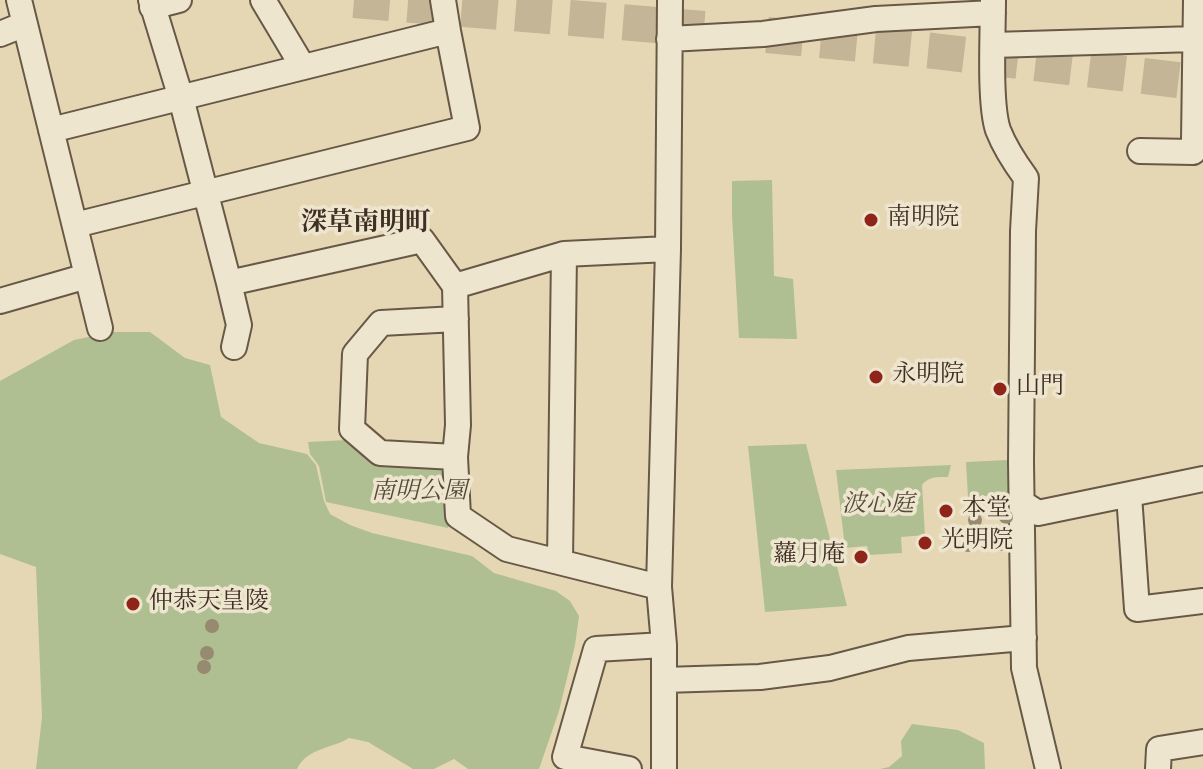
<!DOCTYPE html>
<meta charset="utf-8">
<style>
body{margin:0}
canvas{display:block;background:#e5d7b4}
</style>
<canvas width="1203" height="769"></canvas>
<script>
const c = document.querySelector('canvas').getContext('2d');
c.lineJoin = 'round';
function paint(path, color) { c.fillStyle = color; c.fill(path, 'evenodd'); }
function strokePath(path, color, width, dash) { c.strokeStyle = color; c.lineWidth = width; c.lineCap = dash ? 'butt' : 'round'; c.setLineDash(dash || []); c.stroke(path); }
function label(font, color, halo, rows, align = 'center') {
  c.font = font + ' "Sorts Mill Goudy","Noto Serif JP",serif'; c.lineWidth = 7; c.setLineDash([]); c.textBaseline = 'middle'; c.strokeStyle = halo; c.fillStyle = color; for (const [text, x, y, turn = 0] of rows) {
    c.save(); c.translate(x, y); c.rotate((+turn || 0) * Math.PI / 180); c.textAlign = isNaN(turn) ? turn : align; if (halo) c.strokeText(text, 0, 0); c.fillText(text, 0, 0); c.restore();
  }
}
const green = new Path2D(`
 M772 180 774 276 793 279 797 339 739 338 732 216V181Z
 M112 332H150L185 358 210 365 221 417 259 443 307 454 316 465 324 501 330 514 350 525 372 533 472 556 494 573 556 591 570 601 579 616 575 645 559 711 539 769H468L454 759 434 769H413L368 742 349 738C331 749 307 748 297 769H36L42 717 36 567 0 554V381L74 340Z
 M347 440 375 465 440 466 447 477 448 528 326 502 319 466 310 454 308 442Z
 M806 444 847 606 765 612 748 446Z
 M1008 460 1009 495 968 497 966 462Z
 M951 465 948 477C938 477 929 476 922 485L925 535 901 537 902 553 869 555 867 546 845 548 836 470Z
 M1002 526 1003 550 992 552 986 547V527Z
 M912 724 958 730 984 743 985 769H880L889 767 902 756 901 741Z`);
const highwayTunnel = new Path2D(`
 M354 0 704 29
 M767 35 934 51 1203 83`);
const minor = new Path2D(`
 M19 0 100 328
 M151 0 181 98 229 283 422 240 455 286 458 425 455 457 458 516 507 549 659 587
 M263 0 303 67
 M993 0C993 32 989 103 998 130 1005 148 1015 163 1026 178L1023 231 1021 462 1024 668 1048 769
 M1196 0 1194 140H1203
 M152 7 179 0
 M0 34 25 24
 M669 39 763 34 876 19 993 13
 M993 45 1195 39
 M51 130 448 31 443 0
 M1140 151 1193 152 1194 140
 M75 225 467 128 448 31
 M229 283 239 325 234 347
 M455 286 564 254 668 249
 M0 301 87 276
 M455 457 380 453 352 429 355 354 381 323 456 319
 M1129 495 1137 609 1203 601
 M1021 502 1038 513 1203 479
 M560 561 564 254
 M664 680 760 677 830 668 908 648 1024 638
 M629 769 565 757 596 649 664 645
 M664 769V645L659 587 668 249 670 0
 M1158 769 1159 749 1203 742`);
const trees = [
 [1006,517],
 [975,520],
 [1000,544],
 [968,545],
 [212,626],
 [207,653],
 [204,667]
];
const markers = [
 [871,220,8,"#8f2418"],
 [876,377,8,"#8f2418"],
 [1000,389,8,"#8f2418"],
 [946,511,8,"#8f2418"],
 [925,543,8,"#8f2418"],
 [861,557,8,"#8f2418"],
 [133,604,8,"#8f2418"]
];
const poiNames = [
 ["南明院",887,220],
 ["永明院",892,377],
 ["山門",1016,389],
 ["本堂",962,511],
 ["光明院",941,543],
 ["蘿月庵",845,557,"right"],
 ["仲恭天皇陵",149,604]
];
const parkNames = [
 ["南明公園",419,494],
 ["波心庭",878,507]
];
const neighbourhoodNames = [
 ["深草南明町",366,226]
];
paint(green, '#b0bf91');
strokePath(highwayTunnel, '#c4b597', 36, [36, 18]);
strokePath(minor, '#685847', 28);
strokePath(minor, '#eee5ce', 24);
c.fillStyle = '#968a70';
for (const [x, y] of trees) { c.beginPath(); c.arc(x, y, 7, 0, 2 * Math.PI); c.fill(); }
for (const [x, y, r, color] of markers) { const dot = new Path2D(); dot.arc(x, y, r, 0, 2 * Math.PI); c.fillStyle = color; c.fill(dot); strokePath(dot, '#eee5ce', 3); }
label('24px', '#3f2e23', '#eee5ce', poiNames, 'left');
label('italic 24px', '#564b39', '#eee5ce', parkNames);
label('bold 26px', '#3f2e23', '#eee5ce', neighbourhoodNames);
</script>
